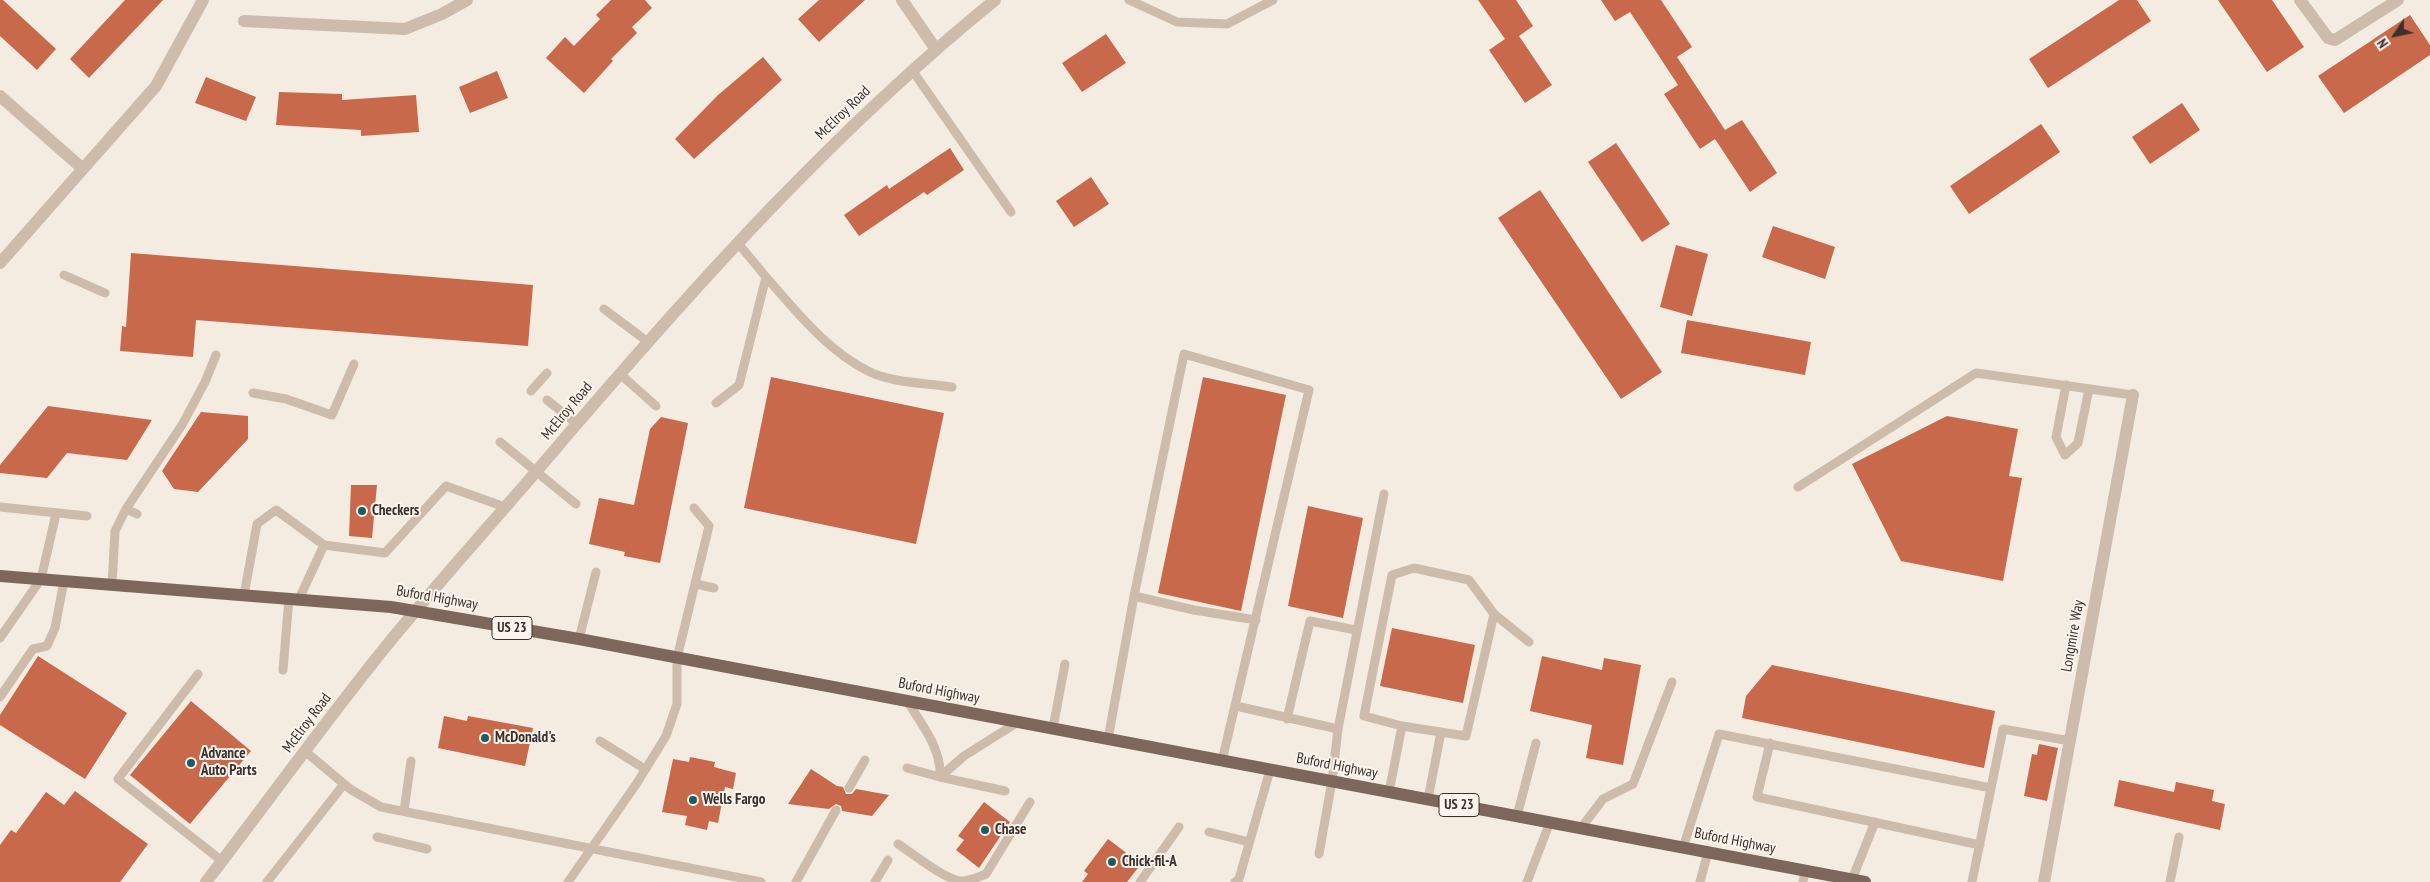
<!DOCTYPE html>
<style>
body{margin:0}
#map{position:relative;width:2430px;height:882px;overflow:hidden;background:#f4ebe1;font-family:"PT Sans Narrow",sans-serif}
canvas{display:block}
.north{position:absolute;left:2370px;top:10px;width:50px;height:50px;-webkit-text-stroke:4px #fbf5ee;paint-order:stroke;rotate:236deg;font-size:14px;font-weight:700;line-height:20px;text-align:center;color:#3b302b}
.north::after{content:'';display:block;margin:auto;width:18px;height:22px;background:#3b302b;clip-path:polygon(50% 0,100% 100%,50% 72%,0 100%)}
</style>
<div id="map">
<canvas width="2430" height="882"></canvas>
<div class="north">N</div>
</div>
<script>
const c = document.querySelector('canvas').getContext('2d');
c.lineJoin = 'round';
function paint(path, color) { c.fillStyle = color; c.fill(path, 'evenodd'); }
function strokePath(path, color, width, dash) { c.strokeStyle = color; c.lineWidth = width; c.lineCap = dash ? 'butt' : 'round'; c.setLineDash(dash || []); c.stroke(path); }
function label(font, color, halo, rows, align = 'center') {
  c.font = font + ' "PT Sans Narrow",sans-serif'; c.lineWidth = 4; c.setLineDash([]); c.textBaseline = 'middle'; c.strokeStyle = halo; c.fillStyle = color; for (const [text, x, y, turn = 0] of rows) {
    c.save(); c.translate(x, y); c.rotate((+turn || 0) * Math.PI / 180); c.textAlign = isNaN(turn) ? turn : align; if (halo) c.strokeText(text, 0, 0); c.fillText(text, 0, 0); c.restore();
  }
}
const building = new Path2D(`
 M0 0H3L56 49 37 70 0 36Z
 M125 0H163L89 78 70 59Z
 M611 0H645L652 8 632 27 637 33 611 59 613 61 584 93 546 58 565 37 574 46 600 19 596 15Z
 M819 0H865L819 42 798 19Z
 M1478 0H1516L1533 26 1519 36 1552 85 1525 103 1489 50 1505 39Z
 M1601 0H1661L1692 47 1677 57 1725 130 1742 120 1777 173 1750 192 1715 139 1700 149 1664 94 1678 85 1630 12 1615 21Z
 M2119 0H2137L2151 21 2048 88 2029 59Z
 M2218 0H2272L2304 47 2267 72Z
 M2410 15 2430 45V55L2344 113 2318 76Z
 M1106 34 1126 63 1082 92 1062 63Z
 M763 57 782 80 694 159 675 139 718 95Z
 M497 71 508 98 470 113 459 87Z
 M206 77 256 97 246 121 195 103Z
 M279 92 342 94V100L416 95 419 132 361 136V130L276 125Z
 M2182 103 2200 130 2150 164 2132 137Z
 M2041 124 2060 152 1969 214 1950 186Z
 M1616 143 1670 224 1642 242 1588 162Z
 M950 148 964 170 927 195 924 192 859 236 844 215 887 185 889 189Z
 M1091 177 1109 204 1074 227 1056 201Z
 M1540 190 1662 372 1621 399 1498 218Z
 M1773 226 1835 247 1825 279 1762 257Z
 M1676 245 1708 254 1692 316 1660 307Z
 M131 253 533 285 528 346 196 320 193 357 120 351 122 326 126 327Z
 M1687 320 1811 342 1805 375 1681 353Z
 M771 377 944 413 916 544 744 508Z
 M1203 377 1286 395 1241 611 1158 593Z
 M48 406 152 420 127 460 67 453 47 478 0 473V465Z
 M201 412 248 416V439L198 492 174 489 162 471Z
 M1947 416 2018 429 2009 476 2022 478 2003 581 1901 561 1852 464Z
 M661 417 688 423 660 563 624 556 625 552 589 544 599 498 634 505 650 429Z
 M351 485H377L372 538 349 536Z
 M1308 506 1363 518 1343 618 1288 606Z
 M1392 628 1475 645 1463 703 1380 686Z
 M38 656 127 713 85 779 0 725V715Z
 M1542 656 1602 670 1604 658 1641 665 1623 765 1586 758 1592 725 1530 711Z
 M1772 665 1995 711 1984 768 1742 718 1746 696Z
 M191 701 251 751 190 824 130 775Z
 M444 716 467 721 468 716 533 728 525 766 438 748Z
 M2039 744 2058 748 2047 801 2024 796 2032 754 2037 755Z
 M690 757 715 762 714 767 736 773 733 789 725 787 718 823 709 821 707 830 685 825 687 816 662 812 673 759 689 762Z
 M811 769 837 786 843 787 846 794H852L856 789 889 795 872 816 842 811 841 806 836 804 829 809 788 804Z
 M2119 780 2174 792 2176 782 2214 790 2212 801 2225 804 2220 830 2114 806Z
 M75 791 148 844 120 882H0V845L11 830 16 833 46 792 64 805Z
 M984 802 1010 822 979 868 956 850 964 840 958 836Z
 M1108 839 1141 864 1127 882H1082L1088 874 1084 871Z`);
const lane = new Path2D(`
 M1129 0 1177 22 1227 24 1273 0
 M912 70 1011 212
 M64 275 105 293
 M766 277C797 312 827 351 870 372 893 383 926 383 952 387
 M604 309 648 342
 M620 374 656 406
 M2066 385 2056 437 2065 455 2078 443 2089 389
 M531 391 547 373
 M253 393 286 399 332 415 354 364
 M547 400 577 424
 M716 403 739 385 766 277 737 242
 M500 442 576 504
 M1798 487 1976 373 2133 395
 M0 507 87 516
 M126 509 137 514
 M696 584 714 588
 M112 585 115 531 126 509 182 425 205 382 216 355
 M244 595 257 524 276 510 324 545 385 553 446 486 505 507
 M1134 596 1184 354 1309 390 1222 761
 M299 599 324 545
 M1494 614 1529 642
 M0 638 41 579 56 514
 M579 639 596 572
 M283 670 289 598
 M198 674 118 779 222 861
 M0 697 33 649 47 646 55 628 64 581
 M907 701C922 724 942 750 940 777
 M1236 706 1338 729
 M1287 719 1310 621 1356 630
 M1053 728 1065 664
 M1108 739 1134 596 1194 610 1256 620
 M600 741 645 769
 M1770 743 1757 797 1980 845
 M306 752 350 789 381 807 761 882
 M907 768 940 777 1005 791
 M940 777 964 756 1018 722
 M849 788 865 760
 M1389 792 1402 726 1364 716 1392 575 1414 568 1469 580 1494 614 1466 736 1402 726
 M1428 799 1441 732
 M404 811 411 761
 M1517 816 1536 743
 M1581 828 1603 799 1633 784 1672 682
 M1209 832 1249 842
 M377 837 427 849
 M898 844C915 855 940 876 959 881 968 882 978 877 986 874L1030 802
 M1683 848 1719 734 1991 788
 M1319 854 1332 781 1338 729 1384 494
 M267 882 344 784
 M568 882 637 783 666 736 677 704V658L709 526 694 508
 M796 882 836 810
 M875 882 888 860
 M1140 882 1179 827
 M1235 882 1239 879 1270 770
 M1527 882 1550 822
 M1700 882 1708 852
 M1803 882 1805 871
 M1851 882 1875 822
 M1972 882 2003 729 2070 741
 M2170 882 2179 837`);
const street = new Path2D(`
 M902 0 935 48
 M2300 0 2328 38 2335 40 2398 0
 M244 21 405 29 442 14 467 0
 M0 96 82 168
 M0 263 156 86 203 0
 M206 882C265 805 322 726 383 650 443 576 508 506 569 433 701 279 837 128 995 0
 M2044 882 2133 395`);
const primary = new Path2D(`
 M0 576 391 607 579 639 1865 882`);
const markers = [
 [362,511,5,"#1f5a5e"],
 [485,738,5,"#1f5a5e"],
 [191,763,5,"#1f5a5e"],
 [693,800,5,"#1f5a5e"],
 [985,830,5,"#1f5a5e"],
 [1112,862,5,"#1f5a5e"]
];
const shields = [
 [512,628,40],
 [1459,805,40]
];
const shieldNames = [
 ["US 23",512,628],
 ["US 23",1459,805]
];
const streetNames = [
 ["McElroy Road",843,113,-44],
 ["McElroy Road",567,411,-50],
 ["Buford Highway",437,598,10],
 ["Longmire Way",2073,636,-80],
 ["Buford Highway",939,691,11],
 ["McElroy Road",307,723,-53],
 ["Buford Highway",1337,766,11],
 ["Buford Highway",1735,841,11]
];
const poiNames = [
 ["Checkers",372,511],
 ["McDonald's",495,738],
 ["Advance",201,754],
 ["Auto Parts",201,771],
 ["Wells Fargo",703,800],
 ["Chase",995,830],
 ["Chick-fil-A",1122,862]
];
paint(building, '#c8694b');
strokePath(lane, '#cdbbac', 9);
strokePath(street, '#cdbbac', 12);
strokePath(primary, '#7d675c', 12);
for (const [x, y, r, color] of markers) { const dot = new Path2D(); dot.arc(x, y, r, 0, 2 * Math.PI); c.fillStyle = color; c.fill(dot); strokePath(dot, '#fbf5ee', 2); }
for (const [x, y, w] of shields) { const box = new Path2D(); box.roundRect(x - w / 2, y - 11.5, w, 23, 4); c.fillStyle = '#fbf5ee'; c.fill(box); strokePath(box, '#3b302b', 1); }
label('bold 14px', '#3b302b', null, shieldNames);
label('15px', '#3b302b', '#fbf5ee', streetNames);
label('bold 15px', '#3b302b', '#fbf5ee', poiNames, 'left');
</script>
